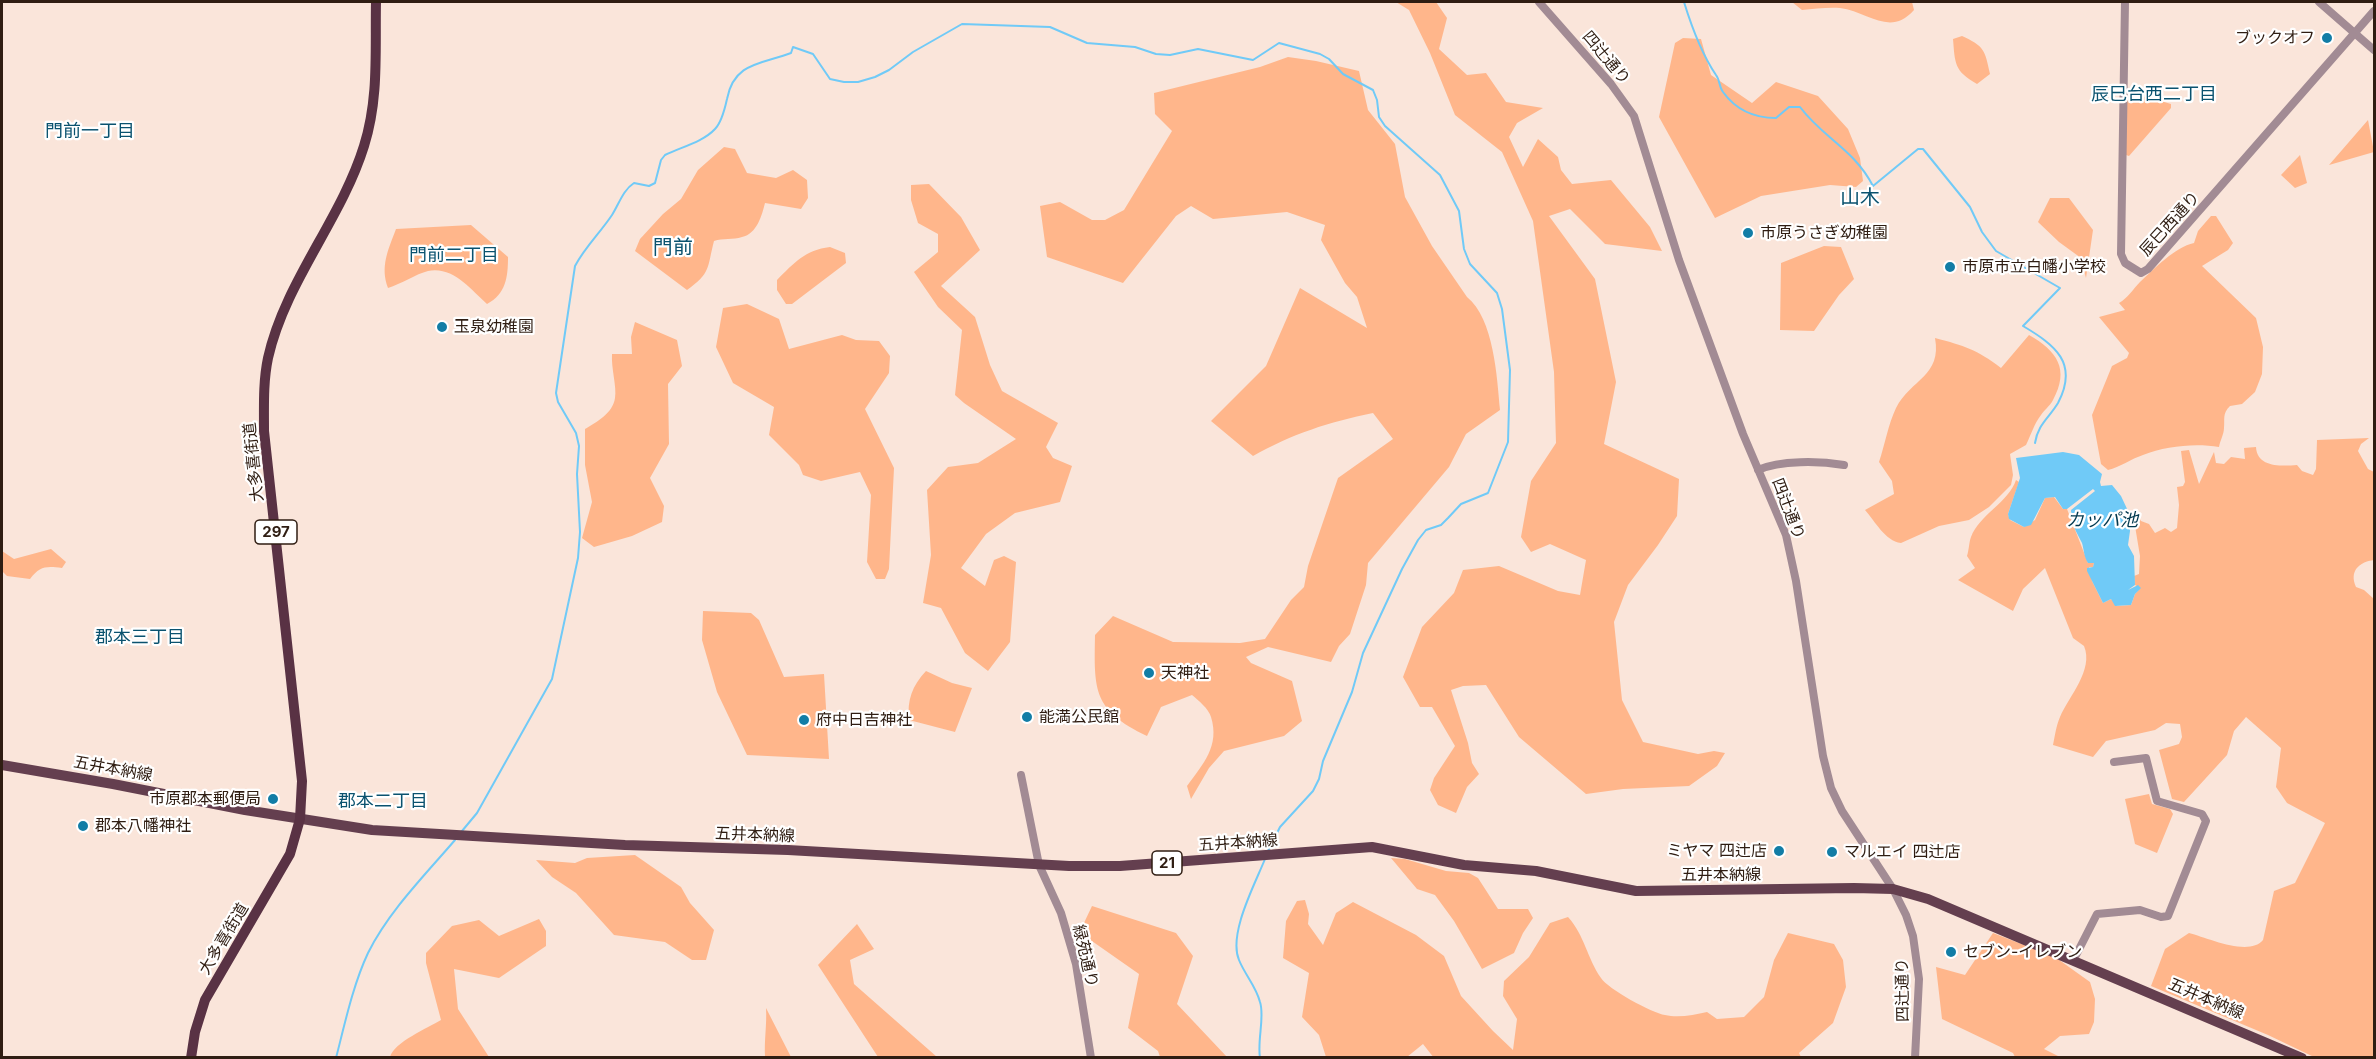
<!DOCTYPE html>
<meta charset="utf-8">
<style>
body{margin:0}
#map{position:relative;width:2376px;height:1059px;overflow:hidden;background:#fae5da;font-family:Inter,sans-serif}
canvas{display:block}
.frame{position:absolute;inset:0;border:3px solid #2f1d12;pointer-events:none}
</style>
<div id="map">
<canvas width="2376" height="1059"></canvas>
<div class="frame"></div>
</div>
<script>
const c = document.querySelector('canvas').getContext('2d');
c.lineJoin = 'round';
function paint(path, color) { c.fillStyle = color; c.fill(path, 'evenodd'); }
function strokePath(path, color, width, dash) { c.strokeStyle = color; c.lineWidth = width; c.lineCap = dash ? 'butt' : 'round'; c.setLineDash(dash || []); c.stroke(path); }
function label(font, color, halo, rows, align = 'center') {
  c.font = font + ' Inter,"Noto Sans JP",sans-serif'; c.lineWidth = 4.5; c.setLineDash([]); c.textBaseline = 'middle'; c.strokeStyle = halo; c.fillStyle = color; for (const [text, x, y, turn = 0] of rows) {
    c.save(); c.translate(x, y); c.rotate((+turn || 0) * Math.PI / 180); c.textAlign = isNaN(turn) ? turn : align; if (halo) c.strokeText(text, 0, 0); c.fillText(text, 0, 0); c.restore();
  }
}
const green = new Path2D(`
 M1396 2H1436L1447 18 1439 49 1467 75 1486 73 1506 102 1543 108 1517 123 1509 137 1523 167 1538 139 1558 157 1561 170 1572 184 1611 180 1650 227 1662 251 1605 244 1570 209 1549 216 1595 279 1616 382 1604 444 1679 479 1677 516 1658 545 1628 585 1614 622 1622 700 1643 742 1698 754 1714 751 1725 753 1717 766 1689 786 1623 789 1586 794 1519 737 1486 685 1463 686 1451 690 1468 743 1472 763 1479 774 1467 787 1456 813 1438 805 1430 790 1434 778 1455 746 1432 707H1420L1403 677 1422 627 1454 593 1463 570 1499 566 1558 591 1580 595 1586 560 1550 544 1531 552 1521 537 1531 481 1556 443 1554 372 1533 221 1502 152 1455 115 1430 53 1409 10Z
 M1792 2H1912L1914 10C1890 37 1869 12 1840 8 1828 7 1814 9 1802 10Z
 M1962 36C1984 46 1985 50 1990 74L1977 84C1954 71 1955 63 1953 39Z
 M1683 38 1701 39 1711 75 1752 103 1776 82 1818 96 1848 129 1860 158 1863 181 1856 187 1830 185 1761 196 1715 218 1659 117 1675 43Z
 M1288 57 1316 61 1359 71 1368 110 1395 144 1405 197 1432 246 1467 297C1494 319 1497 377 1500 410L1466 434 1449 467 1368 563 1366 585 1350 634 1339 646 1331 662 1268 647 1246 657 1251 663 1292 681 1302 721 1284 736 1224 751 1209 768 1191 799 1187 786C1203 764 1220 746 1211 717 1209 709 1198 700 1192 695L1161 707 1147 736C1093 710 1094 691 1095 635L1113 616 1173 642 1240 643 1265 639 1291 600 1304 587 1308 566 1338 478 1393 439 1373 413C1329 422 1292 434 1253 456L1211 421 1266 366 1300 288 1367 328 1357 297 1345 283 1321 240 1325 225 1287 212 1213 219 1191 206 1176 216 1123 283 1047 257 1040 206 1060 202 1092 220H1105L1124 210 1172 131 1155 114 1154 93 1260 67Z
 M2129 95 2147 97 2171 104V108L2129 156 2126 155V97Z
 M2368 120 2374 152 2329 165Z
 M724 147 735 149 747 173 776 178 793 170 807 180 808 198 801 209 765 203C762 215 757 234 742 237 733 240 723 238 714 241 707 268 711 273 687 290L635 251 640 239 663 214 681 199 698 170Z
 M2300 155 2307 183 2295 188 2281 175Z
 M929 184 961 217 980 250 941 286 975 317 990 365 1002 391 1058 423 1046 447 1053 458 1072 466 1060 502 1015 513 986 534 961 568 985 586 994 560 1004 556 1016 562 1010 642 988 671 965 653 941 608 923 603 931 555 927 490 948 467 978 463 1016 439 964 403 955 395 962 330 938 307 914 272 938 252V234L918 223 911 200V185Z
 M2050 198H2069L2093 230 2086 278 2081 258 2059 242 2038 222Z
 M2211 216H2216L2233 243 2228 250 2202 266 2256 318 2263 347 2262 374 2255 392 2242 404 2230 406C2222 414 2225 419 2224 428 2224 434 2220 441 2219 447 2195 443 2166 446 2143 455 2131 459 2120 467 2108 470L2101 464 2092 415 2112 366 2127 358 2129 353 2099 317 2125 310 2119 303C2128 298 2133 289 2140 282 2154 269 2175 247 2194 243L2198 231Z
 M471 225 508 257C508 277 506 294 487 304 470 289 453 266 428 271 416 274 401 284 388 288 380 267 388 250 396 229Z
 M1824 246 1841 247 1854 279 1839 295 1814 331 1780 330 1781 263Z
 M830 247 845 253 846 263 792 304H786L777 290V280C794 263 805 250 830 247Z
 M747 304 779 319 789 349 842 335 856 340 879 341 890 356 889 373 865 409 894 468 889 569 885 579H876L867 562 871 495 860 472 821 481 803 475 799 465 769 435 774 407 733 383 716 347 723 308Z
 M635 322 677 340 682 366 668 384 669 444 650 478 664 506 662 522 632 536 594 547 582 538 592 502 585 465V429C597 422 613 413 615 398 617 387 611 368 612 354H632L631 337Z
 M2029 335C2057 351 2070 369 2053 400 2050 406 2044 410 2041 415 2034 424 2031 435 2026 445L2010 454 2013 475 2011 485 1989 507 1969 520 1939 526 1901 543C1885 541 1875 521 1865 510L1894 494 1892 481 1879 462C1885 444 1888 425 1896 408 1911 379 1942 376 1935 338 1965 346 1976 349 2001 368Z
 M2369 438 2361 444 2358 451 2368 469 2374 472V560C2359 562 2349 571 2356 587L2364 590 2374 599V1057H2314L2268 1035 2151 986 2165 949 2189 933C2208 938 2249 957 2263 940L2274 891 2295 883 2325 823 2287 803 2276 787 2281 748 2246 717 2234 731 2227 755 2184 802 2172 799 2159 750 2179 744 2182 737 2180 724 2166 723 2155 730 2106 741 2093 757 2053 745C2055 736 2056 726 2060 717 2069 696 2094 670 2084 646L2073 638 2045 568 2023 589 2013 611 1958 580 1975 568 1967 556C1969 550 1969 542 1971 537 1979 515 2009 502 2016 480L2019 482 2008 514 2010 520 2024 527 2035 520 2045 498 2054 497 2063 509H2067L2088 563H2094L2093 567H2089L2092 581 2103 603 2111 599 2117 606 2131 605 2135 594 2140 588 2135 585 2134 576 2139 574 2140 556 2133 514H2139L2141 521 2149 524 2155 533 2165 528 2171 532 2177 528 2179 505 2177 487 2183 486 2185 482 2181 451 2189 450 2199 484 2214 452 2216 463 2224 464 2231 457 2245 459 2244 448 2256 447C2257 468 2282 466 2297 465L2302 471 2313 475 2316 469 2317 440Z
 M51 549 66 562 62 568C46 566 40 566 30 579L7 576 2 571V551L14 559Z
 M703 611 751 613 759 620 784 677 824 674 829 759 747 755 717 692 702 640Z
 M926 671 952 683 972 688 955 732 909 720C907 700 912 686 926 671Z
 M2149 794 2152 804 2170 809 2173 814 2157 853 2135 844 2125 799Z
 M635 855 681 887 690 903 714 930 706 960H692L665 942 614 935 576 893 552 877 536 860 575 863 587 858Z
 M1391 858 1405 859 1446 871 1469 873 1478 878 1498 909H1528L1533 918 1523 933 1514 953 1482 969 1454 921 1435 895 1417 889Z
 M1305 900 1309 914 1308 924 1323 945 1336 913 1353 902 1416 935 1444 956 1461 996 1493 1031 1513 1050 1517 1019 1503 996 1504 981 1529 957 1550 923 1568 917C1585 936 1587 958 1601 978 1608 989 1652 1013 1665 1015 1678 1018 1694 1015 1707 1012L1717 1019 1744 1017 1764 997 1774 960 1788 933 1834 944 1843 960 1846 987 1833 1023 1799 1053 1801 1057 1434 1058 1423 1044 1407 1057H1326L1319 1035 1302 1017 1309 973 1283 958 1286 921 1297 901Z
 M1092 906 1176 933 1193 956 1177 1004 1227 1057H1160L1158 1051 1128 1028 1139 974 1089 939 1083 925Z
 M539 919 546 931V946L499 978 454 969 458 1009 489 1057H390C394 1042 428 1028 441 1020L426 963V953L452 926 479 920 499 936Z
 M857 924 874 949 850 960 854 984 937 1057H878L818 965Z
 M1993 933 2055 957 2090 982 2095 999 2094 1022 2089 1034 2060 1036 2044 1049 2060 1057H2015L2013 1053 1942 1019 1936 967 1965 975Z
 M766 1008 791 1057H765C764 1040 767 1025 766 1008Z`);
const water = new Path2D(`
 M2063 452 2079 455 2102 474 2100 482 2101 486 2112 485 2121 496 2129 513 2130 531 2128 545 2134 556 2135 585 2128 590 2138 585 2141 588 2135 594 2131 605 2115 606 2111 599 2103 603 2087 571V568L2093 567 2094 563H2088C2084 557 2084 550 2082 543 2076 531 2071 524 2071 510L2095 491 2093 489 2067 509H2063L2055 497 2045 498 2031 525 2024 527 2009 519 2008 514 2020 478 2016 458Z`);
const stream = new Path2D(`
 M1684 2C1692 28 1701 53 1716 75 1720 80 1719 87 1723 92 1736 110 1755 118 1776 118L1789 107H1800C1823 138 1854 149 1873 186L1918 149H1923L1970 207 1982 232 1996 251 2060 288 2023 326C2055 345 2079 363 2058 403 2049 418 2038 424 2035 443
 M462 831 477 813 552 679 578 558 580 532 577 474 579 446 576 433 558 402 556 393 575 266C585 247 600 233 612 215 619 204 623 190 634 183L649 186 655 183 661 160 665 155C681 147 703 142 715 129 722 122 725 108 727 99 734 62 762 64 791 53L793 47 813 54 830 79 844 82H858L875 77 889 70 913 52 962 24 1050 27 1087 43 1135 47 1156 54 1170 55 1198 49 1253 60 1279 43 1320 54 1329 59 1343 74 1373 90 1377 100 1379 117 1385 126 1440 175 1459 211 1464 249 1470 264 1497 293 1502 309 1510 370 1508 442 1488 493 1461 504 1448 518 1441 525 1426 530 1418 540 1402 569 1363 653 1352 692 1323 761 1319 779 1313 791 1280 827 1268 851
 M336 1058C345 1023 353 985 368 953 389 911 425 875 455 840
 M1260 1058C1257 1040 1265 1017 1260 1002 1256 986 1245 975 1239 960 1228 934 1255 884 1265 859`);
const tertiary = new Path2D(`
 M1539 2 1611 84 1634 116 1679 260 1743 434 1786 535 1796 581 1823 756 1831 788 1842 811 1893 889 1906 915 1913 936 1919 979 1915 1058
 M2125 2 2121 254 2125 263 2141 273 2148 269 2374 11
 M2319 2 2374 50
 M1758 470C1780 460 1820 461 1844 465
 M1021 775 1039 865 1061 913 1076 964 1091 1058
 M2073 961 2097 914 2140 910 2161 917 2168 916 2206 821 2202 814 2157 801 2146 758 2114 762`);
const primary = new Path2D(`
 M2 765 113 784 245 810 372 830 625 845 788 850 1069 866H1120L1372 847 1464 865 1536 871 1636 891 1854 888 1893 889 1928 899 2302 1058`);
const trunk = new Path2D(`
 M191 1058 195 1032 205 1000 290 854 300 819 302 781 264 431C264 406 263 382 268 358 285 282 341 220 364 146 379 99 375 51 376 2`);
const markers = [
 [2327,38,6,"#127da6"],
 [1748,233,6,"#127da6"],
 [1950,267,6,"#127da6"],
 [442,327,6,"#127da6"],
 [1149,673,6,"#127da6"],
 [1027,717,6,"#127da6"],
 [804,720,6,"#127da6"],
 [273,799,6,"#127da6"],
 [83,826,6,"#127da6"],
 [1779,851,6,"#127da6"],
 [1832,852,6,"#127da6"],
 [1951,952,6,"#127da6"]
];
const shields = [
 [276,532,42],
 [1167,863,30]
];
const shieldNames = [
 ["297",276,532],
 ["21",1167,863]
];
const poiNames = [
 ["ブックオフ",2315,38,"right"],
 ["市原うさぎ幼稚園",1760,233],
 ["市原市立白幡小学校",1962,267],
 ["玉泉幼稚園",454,327],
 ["天神社",1161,673],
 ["能満公民館",1039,717],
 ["府中日吉神社",816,720],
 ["市原郡本郵便局",261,799,"right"],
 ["郡本八幡神社",95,826],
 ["ミヤマ 四辻店",1767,851,"right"],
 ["マルエイ 四辻店",1844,852],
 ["セブン-イレブン",1963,952]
];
const streetNames = [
 ["四辻通り",1606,58,50],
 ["辰巳西通り",2170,224,-48],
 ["大多喜街道",254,462,-96],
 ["四辻通り",1788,509,69],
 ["五井本納線",113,769,10],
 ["五井本納線",755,835,2],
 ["五井本納線",1238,843,-4],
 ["五井本納線",1721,875],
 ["大多喜街道",224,939,-59],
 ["緑苑通り",1085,956,77],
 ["四辻通り",1903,990,-91],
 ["五井本納線",2206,999,23]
];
const neighbourhoodNames = [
 ["辰巳台西二丁目",2154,95],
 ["門前一丁目",90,132],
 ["門前二丁目",454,256],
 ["郡本三丁目",140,638],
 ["郡本二丁目",383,802]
];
const waterNames = [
 ["カッパ池",2102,521]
];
const quarterNames = [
 ["山木",1860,198],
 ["門前",673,248]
];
paint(green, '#ffb68b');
paint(water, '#70caf7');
strokePath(stream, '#70caf7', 2);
strokePath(tertiary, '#a28b94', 8);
strokePath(primary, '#643f4f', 10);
strokePath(trunk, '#593244', 10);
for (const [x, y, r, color] of markers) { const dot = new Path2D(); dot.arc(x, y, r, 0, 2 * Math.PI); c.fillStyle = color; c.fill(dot); strokePath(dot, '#fff', 2); }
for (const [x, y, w] of shields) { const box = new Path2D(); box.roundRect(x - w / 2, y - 12, w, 24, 4.5); c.fillStyle = '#fff'; c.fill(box); strokePath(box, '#2f1d12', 1.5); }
label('bold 15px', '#2f1d12', null, shieldNames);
label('16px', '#2f1d12', '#fff', poiNames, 'left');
label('16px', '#2f1d12', '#fff', streetNames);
label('18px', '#0a526f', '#fff', neighbourhoodNames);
label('italic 18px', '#00384f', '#fff', waterNames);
label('20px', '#0a526f', '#fff', quarterNames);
</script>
